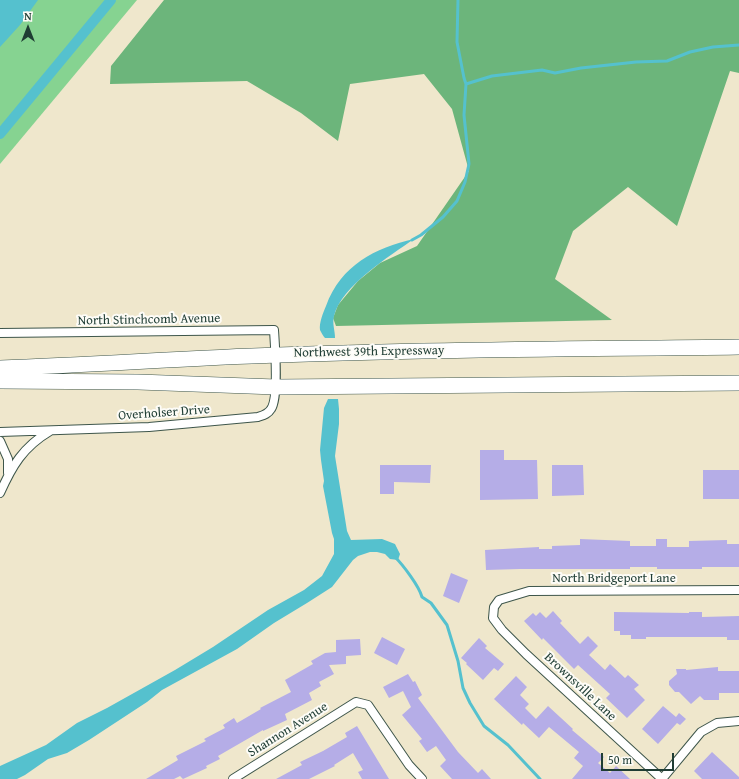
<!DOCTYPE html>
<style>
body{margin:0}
#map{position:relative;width:739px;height:779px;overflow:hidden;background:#efe7cc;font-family:"Gentium Book Plus",serif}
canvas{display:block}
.north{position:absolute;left:8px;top:8px;width:40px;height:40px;-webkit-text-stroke:3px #fdfcf7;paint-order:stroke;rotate:0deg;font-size:11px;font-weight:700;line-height:16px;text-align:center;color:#1f3d34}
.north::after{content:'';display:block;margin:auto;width:14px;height:18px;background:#1f3d34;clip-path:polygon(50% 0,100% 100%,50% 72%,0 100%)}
.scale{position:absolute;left:601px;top:753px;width:73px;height:18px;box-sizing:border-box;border:2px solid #1f3d34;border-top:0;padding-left:5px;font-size:12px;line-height:14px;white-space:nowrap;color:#1f3d34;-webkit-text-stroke:3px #fdfcf7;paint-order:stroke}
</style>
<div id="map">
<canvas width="739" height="779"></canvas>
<div class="north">N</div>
<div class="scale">50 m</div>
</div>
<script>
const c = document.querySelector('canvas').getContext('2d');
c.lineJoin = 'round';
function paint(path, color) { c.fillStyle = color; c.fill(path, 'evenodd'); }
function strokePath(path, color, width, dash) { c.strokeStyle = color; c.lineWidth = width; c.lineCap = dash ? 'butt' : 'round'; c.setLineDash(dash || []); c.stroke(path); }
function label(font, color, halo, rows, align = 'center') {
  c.font = font + ' "Gentium Book Plus",serif'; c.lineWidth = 4; c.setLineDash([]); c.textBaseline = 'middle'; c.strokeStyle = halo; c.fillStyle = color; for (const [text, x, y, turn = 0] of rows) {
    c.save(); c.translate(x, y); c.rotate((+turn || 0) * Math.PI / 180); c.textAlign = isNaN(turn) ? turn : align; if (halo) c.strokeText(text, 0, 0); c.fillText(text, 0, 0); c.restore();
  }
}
const green = new Path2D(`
 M0 0H137L0 164Z`);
const forest = new Path2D(`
 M164 0H739V73L730 71 677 226 628 187 573 231 555 279 612 320 336 326 333 318 338 305 358 281 380 263 417 246 469 171 452 109 424 74 350 84 338 141 301 113 247 81 110 84 111 66Z`);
const water = new Path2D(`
 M0 0H38L20 25 0 47Z
 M414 239C390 256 341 286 334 316 332 323 335 331 335 338H325C323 336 321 332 320 330 319 323 323 313 326 306 341 265 375 248 414 239Z
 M328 399H338L339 409V424L335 456 347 531 351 540 382 539 395 544 400 554 398 560 390 559 385 554 377 552H370L358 556 353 560 332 587 307 603 274 623 237 649 162 690 147 702 89 740 67 753 48 759 25 775 17 779H0V766L46 745 77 723 107 708 175 670 213 647 268 610 304 590 322 576 334 554V539L332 533 323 486 324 481 321 460 320 450 324 408Z`);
const stream = new Path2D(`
 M466 84 492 76 542 70 555 73 581 68 636 62 667 61 690 52 713 47 739 45
 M412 240 421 235 443 217 457 201 465 182 469 164 464 115 466 84 464 78 457 42 458 0
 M395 557C403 565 419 586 422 597L431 603 447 625 458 661 463 688 470 703 484 726 508 745 540 779`);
const canal = new Path2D(`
 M0 134 111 0`);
const building = new Path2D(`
 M480 450H504V460H537L538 499 480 500Z
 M380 465H431L430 483 394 482V494H380Z
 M552 465H583L584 495 552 496Z
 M703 470H739V499H703Z
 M580 539 630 541V546H656V539H667V547H689V541L727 540V544H739V567H702V569H657V567H630V569H520L486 570 485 550 539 547V549H552V546L580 545Z
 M451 573 468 580 459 603 443 596Z
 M553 611 562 621 560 623 580 644 588 636 598 646 589 655 605 670 610 664 625 678 628 675 639 685 634 689 645 700 627 718 606 698 610 694 578 665 574 669 543 638 542 640 524 621 533 613 536 616 540 612 546 618Z
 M614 612 689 613V612H702V617L739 616V640H727V637H646V639H631V635H620V631H614Z
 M382 637 405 649 397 665 374 653Z
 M479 638 487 646 485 648 504 664 498 671 494 668 483 680 466 664 467 663 461 658Z
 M360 639 361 655 346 656V664L329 665 334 674 319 682 321 686 309 693 312 700 285 714 287 720 263 731V730L218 756 220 759 206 766 207 768 183 779 180 776 174 779H146L178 760 176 756 206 741 204 739 225 728 223 725 234 718 237 723 261 709 260 708 291 692 285 680 313 664 311 661 325 653 336 652V640Z
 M718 667V671H739V693H719V700H704L700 696 691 704 679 692H675L669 685V681L677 674 676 669H686V670Z
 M408 674 413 682 415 681 422 695 418 698 458 752 478 773 482 769 491 779H452L440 766 446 760 436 746 427 752 419 741 422 739 402 715 411 707 403 691 389 698 383 687Z
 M516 676 527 687 520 695 529 704 525 708 536 719 548 706 573 729 572 730 604 757 598 763 610 773 616 766 630 779H572L583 766 574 758 579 752 549 727 539 738 523 723 522 725 494 699Z
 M663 706 676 717 679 713 686 719 680 725 677 723 658 744 642 729Z
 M357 726 389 779H362L358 772 363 770 353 753 334 765 335 766 309 779H276L302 765 300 762 323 751 347 737 345 733Z
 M712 752 739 777V779H702L694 771Z`);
const street = new Path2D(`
 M0 333 274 330C275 346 279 398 271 409 268 414 264 415 258 417L149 427 0 432
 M0 441 8 459V473
 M0 493C12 466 23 447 50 431
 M233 779 356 702 368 705 409 765 422 779
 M662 779 526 654 502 630 493 618 494 607 499 600 529 591 739 590
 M662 779 701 732 717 723 739 721`);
const highway = new Path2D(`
 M0 368C93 365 185 358 278 355 432 349 585 349 739 347
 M0 381 138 382 276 387 739 383`);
const streetNames = [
 ["North Stinchcomb Avenue",149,320,-1],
 ["Northwest 39th Expressway",369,352,-1],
 ["Overholser Drive",164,413,-4],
 ["North Bridgeport Lane",614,579],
 ["Brownsville Lane",580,687,43],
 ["Shannon Avenue",288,730,-32]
];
paint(green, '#86d391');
paint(forest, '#6cb57b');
paint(water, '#55c1ce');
strokePath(stream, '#55c1ce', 3);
strokePath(canal, '#55c1ce', 10);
paint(building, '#b5ade7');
strokePath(street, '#3e564b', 10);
strokePath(highway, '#3e564b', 16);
strokePath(street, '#fff', 8);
strokePath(highway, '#fff', 15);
label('13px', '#1f3d34', '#fdfcf7', streetNames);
</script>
